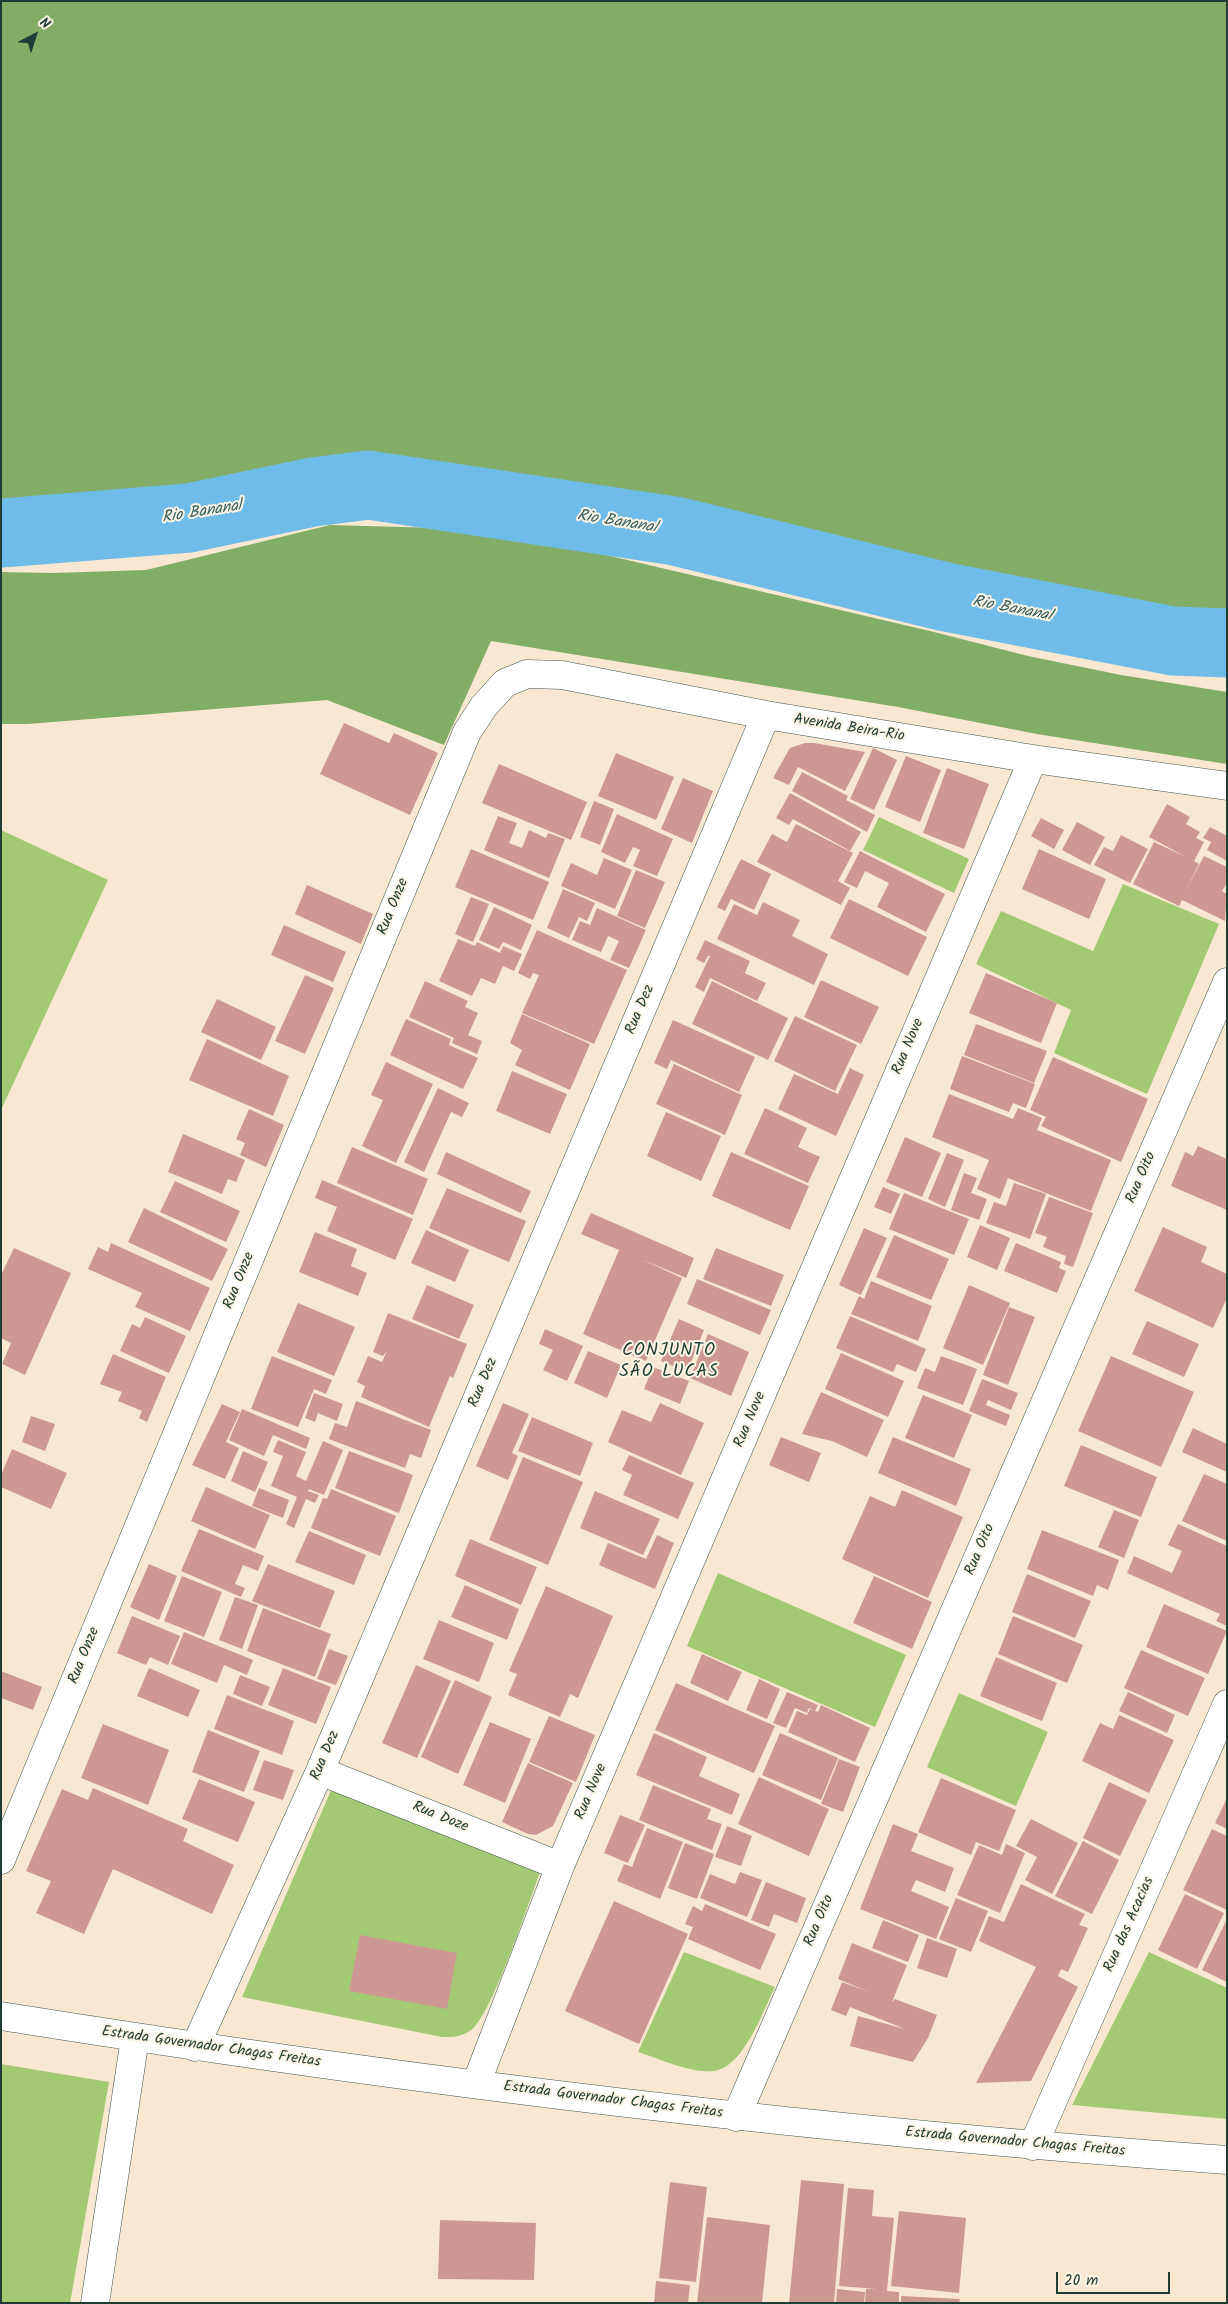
<!DOCTYPE html>
<meta charset="utf-8">
<style>
body{margin:0}
#map{position:relative;width:1228px;height:2304px;overflow:hidden;background:#f8e8d1;font-family:Kalam,sans-serif}
canvas{display:block}
.frame{position:absolute;inset:0;border:2px solid #1f3d34;pointer-events:none}
.north{position:absolute;left:10px;top:10px;width:50px;height:50px;-webkit-text-stroke:4px #fcf5e5;paint-order:stroke;rotate:40deg;font-size:14px;font-weight:700;line-height:20px;text-align:center;color:#1f3d34}
.north::after{content:'';display:block;margin:auto;width:18px;height:22px;background:#1f3d34;clip-path:polygon(50% 0,100% 100%,50% 72%,0 100%)}
.scale{position:absolute;left:1056px;top:2272px;width:114px;height:22px;box-sizing:border-box;border:2px solid #1f3d34;border-top:0;padding-left:6px;font-size:15px;line-height:18px;white-space:nowrap;color:#1f3d34;-webkit-text-stroke:4px #fcf5e5;paint-order:stroke}
</style>
<div id="map">
<canvas width="1228" height="2304"></canvas>
<div class="frame"></div>
<div class="north">N</div>
<div class="scale">20 m</div>
</div>
<script>
const c = document.querySelector('canvas').getContext('2d');
c.lineJoin = 'round';
function paint(path, color) { c.fillStyle = color; c.fill(path, 'evenodd'); }
function strokePath(path, color, width, dash) { c.strokeStyle = color; c.lineWidth = width; c.lineCap = dash ? 'butt' : 'round'; c.setLineDash(dash || []); c.stroke(path); }
function label(font, color, halo, rows, align = 'center') {
  c.font = font + ' Kalam,sans-serif'; c.lineWidth = 4; c.setLineDash([]); c.textBaseline = 'middle'; c.strokeStyle = halo; c.fillStyle = color; for (const [text, x, y, turn = 0] of rows) {
    c.save(); c.translate(x, y); c.rotate((+turn || 0) * Math.PI / 180); c.textAlign = isNaN(turn) ? turn : align; if (halo) c.strokeText(text, 0, 0); c.fillText(text, 0, 0); c.restore();
  }
}
const green = new Path2D(`
 M879 817 969 859 954 893 863 850Z
 M1 830 108 880 1 1110Z
 M1123 884 1219 924 1147 1094 1054 1053 1071 1010 976 964 1001 911 1093 951Z
 M718 1573 906 1655 875 1727 687 1646Z
 M959 1693 1048 1732 1016 1806 927 1767Z
 M332 1788 541 1870C529 1900 492 2016 471 2030 461 2037 453 2037 442 2037L242 1997Z
 M684 1952 775 1987C763 2011 743 2069 713 2071 688 2073 661 2059 638 2052Z
 M1149 1952 1227 1988V2119L1072 2105Z
 M1 2064 109 2082 70 2303H1Z`);
const forest = new Path2D(`
 M1 1H1227V624L1153 618 995 585 712 514 463 468 394 458 327 466 262 479 177 490 1 500Z
 M330 525 439 528 555 543 934 632 1028 656 1121 675 1227 692V764L1037 734 898 707 491 641 444 745 327 700 28 724H1V572L53 573 146 570Z`);
const river = new Path2D(`
 M1 533 189 518 313 492 368 485 675 531 946 597 1173 641 1227 643`);
const building = new Path2D(`
 M344 723 389 743 394 733 438 753 410 815 320 774Z
 M805 743H814L865 752 845 791 798 767 789 785 773 778 790 748Z
 M873 748 897 760 874 810 850 799Z
 M616 753 674 777 656 820 598 796Z
 M906 756 941 770 920 822 885 807Z
 M499 764 587 802 571 840 482 803Z
 M947 768 989 784 964 849 923 833Z
 M802 772 848 796 846 800 875 815 867 832 792 791Z
 M683 778 713 791 692 843 661 829Z
 M790 793 861 832 850 851 793 819 789 825 776 818Z
 M594 801 614 809 600 845 580 837Z
 M1167 804 1190 817 1186 824 1200 832 1196 838 1204 842 1194 861 1199 864 1184 894 1204 856 1227 867V883L1222 891 1227 894 1225 921 1182 900 1179 906 1133 884 1154 842 1186 857 1149 837Z
 M617 814 673 839 657 876 633 866 640 850 633 847 625 863 601 852Z
 M498 816 517 823 509 843 522 848 529 830 546 838 548 833 565 839 549 878 484 850Z
 M1041 818 1064 830 1054 849 1031 836Z
 M1077 822 1105 837 1090 865 1062 850Z
 M796 824 853 853 838 881 850 888 841 905 757 862 772 834 787 842Z
 M1210 827 1227 836V861L1207 850 1211 842 1203 838Z
 M1121 835 1148 849 1130 883 1094 865 1104 847 1113 851Z
 M471 849 549 882 533 920 455 887Z
 M1039 849 1106 879 1089 919 1022 889Z
 M860 851 945 894 926 932 877 907 889 883 865 871 857 888 844 882Z
 M604 858 632 870 615 909 561 886 571 863 597 875Z
 M741 859 771 874 754 910 731 899 725 911 717 907Z
 M636 870 665 882 645 928 617 916Z
 M307 885 373 914 361 944 295 914Z
 M563 889 595 903 587 921 579 917 569 938 547 928Z
 M471 897 489 904 473 942 455 934Z
 M849 899 927 937 908 976 830 938Z
 M763 902 800 920 792 936 828 954 814 985 717 939 734 904 757 915Z
 M494 907 532 925 521 950 503 942 499 949 479 940Z
 M597 908 646 930 629 968 610 960 619 941 608 936 601 952 572 940 580 921 590 925Z
 M284 925 346 952 333 982 271 955Z
 M537 930 627 970 594 1044 522 1013 539 975 533 973 530 979 518 973Z
 M458 939 475 946 477 942 500 953 503 946 522 954 514 971 503 966 495 984 481 978 472 996 439 981Z
 M705 940 750 961 745 973 719 961 766 983 757 1001 710 978 704 992 695 987 710 956H708L704 963 696 959Z
 M986 973 1057 1003 1041 1043 969 1013Z
 M305 975 334 988 305 1054 275 1041Z
 M821 980 879 1007 861 1044 804 1017Z
 M425 981 468 1001 465 1007 478 1013 468 1035 482 1041 477 1054 452 1043 454 1038 409 1017Z
 M712 981 788 1018 768 1060 692 1024Z
 M217 999 276 1027 261 1060 201 1032Z
 M522 1014 590 1044 570 1090 515 1065 522 1050 510 1043Z
 M795 1016 857 1045 835 1091 774 1061Z
 M406 1019 451 1039 449 1045 478 1058 463 1089 390 1055Z
 M673 1020 755 1057 739 1092 671 1060 667 1069 654 1063Z
 M976 1024 1047 1051 1034 1083 964 1055Z
 M207 1039 289 1076 273 1116 189 1080Z
 M962 1056 1035 1084 1026 1108 1013 1103 1009 1112 950 1089Z
 M1053 1057 1148 1099 1121 1162 1041 1126 1046 1117 1030 1110Z
 M386 1062 433 1084 396 1163 362 1146 383 1100 371 1095Z
 M674 1064 742 1095 725 1135 656 1104Z
 M850 1068 864 1075 836 1136 778 1109 794 1074 838 1094Z
 M512 1071 567 1094 550 1134 496 1111Z
 M438 1088 469 1103 462 1117 451 1112 424 1172 404 1162Z
 M949 1094 1013 1119 1018 1108 1042 1118 1037 1130 1111 1160 1091 1211 1008 1178 1000 1199 977 1189 989 1160 932 1137Z
 M765 1108 807 1128 798 1147 820 1157 808 1183 744 1154Z
 M249 1109 284 1125 266 1167 240 1155 245 1143 236 1139Z
 M666 1112 721 1136 701 1181 647 1156Z
 M183 1134 245 1160 236 1182 228 1179 222 1194 168 1172Z
 M905 1137 941 1153 922 1197 886 1182Z
 M1198 1146 1227 1159V1210L1171 1186 1185 1152 1193 1156Z
 M352 1147 428 1179 413 1215 337 1183Z
 M446 1152 531 1191 521 1213 437 1174Z
 M731 1152 809 1186 790 1230 712 1196Z
 M947 1153 964 1160 945 1207 928 1199Z
 M964 1173 977 1178 971 1193 987 1199 979 1220 951 1210Z
 M322 1180 413 1219 395 1260 327 1231 337 1207 315 1198Z
 M175 1181 240 1211 226 1242 160 1212Z
 M1014 1183 1046 1194 1030 1239 986 1223 994 1202 1006 1206Z
 M883 1187 900 1194 891 1214 874 1207Z
 M447 1188 526 1221 509 1262 429 1228Z
 M904 1193 969 1219 954 1255 889 1229Z
 M1049 1197 1093 1213 1073 1267 1064 1264 1066 1256 1043 1247 1047 1237 1035 1233Z
 M144 1208 228 1249 212 1281 128 1242Z
 M591 1213 694 1258 686 1278 641 1259 682 1278 646 1361 583 1334 619 1250 581 1234Z
 M980 1225 1010 1238 997 1270 967 1257Z
 M1163 1227 1207 1247 1201 1262 1227 1274V1298L1213 1328 1134 1291Z
 M864 1228 887 1238 861 1295 839 1285Z
 M426 1230 469 1250 455 1282 411 1263Z
 M315 1232 357 1249 351 1266 367 1273 358 1296 299 1272Z
 M894 1235 949 1259 931 1300 876 1277Z
 M111 1243 210 1288 190 1331 135 1307 142 1293 88 1269 98 1247 108 1252Z
 M1016 1243 1061 1262 1059 1268 1066 1271 1057 1293 1004 1271Z
 M14 1248 71 1273 25 1375 2 1364 11 1343 1 1338V1275Z
 M716 1248 784 1275 771 1306 703 1279Z
 M697 1279 771 1310 760 1335 687 1304Z
 M871 1281 932 1306 918 1341 851 1314 859 1296 864 1299Z
 M427 1285 474 1305 459 1339 412 1319Z
 M969 1285 1010 1303 983 1365 943 1348Z
 M298 1303 355 1327 334 1376 277 1352Z
 M1009 1307 1035 1317 1008 1385 983 1375Z
 M388 1313 467 1344 453 1378 450 1376 429 1427 361 1397 365 1386 357 1382 368 1356 382 1362 387 1351 383 1356 373 1352Z
 M850 1316 926 1349 916 1372 897 1364 893 1372 836 1348Z
 M145 1317 186 1336 169 1373 120 1351 132 1324 140 1328Z
 M679 1319 704 1330 687 1372 661 1361Z
 M1147 1321 1199 1344 1184 1377 1132 1354Z
 M545 1329 583 1346 567 1381 543 1370 553 1350 539 1344Z
 M708 1334 749 1352 731 1396 690 1378Z
 M588 1351 621 1365 607 1398 574 1383Z
 M841 1353 904 1381 888 1417 825 1389Z
 M113 1354 166 1377 147 1422 139 1418 142 1411 118 1401 122 1392 100 1384Z
 M272 1356 332 1380 326 1394 314 1389 298 1427 251 1409Z
 M941 1356 977 1369 963 1405 917 1388 925 1368 935 1372Z
 M1111 1356 1194 1392 1161 1467 1078 1431Z
 M653 1367 689 1381 680 1404 644 1389Z
 M982 1379 1018 1393 1011 1410 988 1400 986 1405 1010 1415 1006 1426 969 1411Z
 M821 1392 884 1420 867 1457 832 1441 802 1434Z
 M314 1393 343 1404 337 1421 318 1413 315 1422 305 1418Z
 M923 1395 972 1415 954 1458 905 1438Z
 M356 1401 431 1430 421 1458 410 1454 405 1468 329 1439 335 1423 347 1427Z
 M503 1403 529 1414 512 1453 518 1456 508 1480 476 1466Z
 M660 1403 704 1423 681 1475 608 1442 622 1410 651 1422Z
 M222 1404 240 1412 226 1442 239 1448 225 1479 192 1465Z
 M242 1409 310 1438 306 1449 273 1435 264 1456 229 1440Z
 M31 1416 55 1424 45 1451 22 1442Z
 M532 1417 593 1443 580 1476 518 1451Z
 M1193 1428 1227 1444V1472L1182 1452Z
 M781 1437 821 1453 809 1482 769 1465Z
 M893 1437 971 1469 956 1506 878 1473Z
 M278 1440 306 1452 296 1476 306 1481 323 1441 343 1450 324 1495 309 1489 308 1491 319 1495 315 1503 306 1499 294 1528 286 1524 297 1497 271 1486 283 1456 273 1452Z
 M1081 1445 1157 1477 1141 1517 1064 1486Z
 M12 1449 67 1473 51 1509 1 1487V1475Z
 M243 1451 268 1462 255 1492 231 1481Z
 M349 1451 413 1475 399 1513 335 1488Z
 M629 1455 694 1483 678 1519 623 1495 632 1475 622 1470Z
 M523 1457 583 1482 548 1565 489 1540Z
 M1204 1474 1227 1484V1541L1182 1521Z
 M206 1487 270 1515 255 1549 191 1521Z
 M259 1488 289 1500 283 1518 252 1506Z
 M331 1489 396 1516 380 1556 311 1528 323 1498 327 1499Z
 M902 1490 963 1517 928 1598 842 1559 870 1496 895 1507Z
 M595 1491 660 1519 643 1555 580 1528Z
 M1114 1510 1139 1520 1124 1558 1098 1547Z
 M1178 1524 1227 1546V1626L1216 1621 1220 1614 1127 1573 1134 1556 1172 1573 1182 1551 1168 1545Z
 M199 1529 264 1556 258 1571 243 1565 235 1584 245 1588 241 1597 181 1571Z
 M1042 1530 1119 1560 1108 1590 1097 1585 1093 1596 1027 1569Z
 M309 1531 366 1555 354 1585 295 1562Z
 M657 1535 674 1543 655 1589 599 1565 608 1543 646 1559Z
 M470 1539 537 1567 521 1605 455 1576Z
 M149 1564 177 1576 159 1620 130 1607Z
 M268 1564 335 1591 320 1628 252 1601Z
 M1027 1574 1091 1601 1075 1638 1012 1612Z
 M182 1576 222 1592 204 1637 164 1621Z
 M874 1576 932 1602 912 1649 853 1623Z
 M465 1585 519 1609 507 1640 451 1617Z
 M546 1586 613 1616 578 1698 570 1694 560 1717 508 1695 517 1674 509 1671Z
 M235 1597 258 1605 242 1649 219 1640Z
 M1164 1604 1227 1631 1208 1674 1146 1647Z
 M263 1608 331 1634 315 1677 247 1651Z
 M132 1616 180 1636 168 1665 150 1657 146 1665 117 1653Z
 M1013 1616 1083 1645 1067 1683 998 1654Z
 M439 1620 494 1643 479 1682 423 1659Z
 M184 1632 253 1660 247 1675 224 1665 217 1683 171 1664Z
 M329 1649 348 1656 336 1685 317 1679Z
 M1141 1650 1205 1678 1188 1716 1124 1688Z
 M702 1654 742 1672 728 1701 690 1683Z
 M996 1657 1057 1683 1042 1721 980 1696Z
 M416 1665 451 1681 417 1758 382 1743Z
 M149 1668 200 1690 188 1717 137 1696Z
 M283 1668 331 1687 316 1724 268 1705Z
 M1 1671 42 1687 33 1710 1 1698Z
 M240 1675 270 1687 262 1706 233 1694Z
 M759 1679 780 1689 767 1719 746 1710Z
 M455 1680 492 1697 458 1774 421 1757Z
 M676 1683 775 1726 754 1773 655 1730Z
 M787 1692 818 1705 815 1711 809 1708 807 1713 795 1708 786 1728 773 1723Z
 M1128 1692 1175 1715 1167 1733 1119 1711Z
 M227 1695 294 1721 282 1755 214 1729Z
 M821 1705 870 1728 855 1762 788 1732 797 1711 807 1715 810 1709 818 1712Z
 M1119 1715 1174 1740 1149 1793 1082 1761 1100 1723 1113 1729Z
 M549 1716 595 1735 576 1782 529 1762Z
 M490 1722 531 1739 505 1803 463 1785Z
 M103 1724 169 1750 148 1805 81 1778Z
 M208 1730 260 1751 244 1792 192 1772Z
 M654 1733 707 1757 699 1776 740 1794 732 1815 636 1775Z
 M780 1733 838 1758 821 1800 762 1775Z
 M839 1759 860 1767 843 1812 821 1804Z
 M264 1760 294 1770 283 1800 253 1790Z
 M528 1763 573 1783 553 1826 536 1835 528 1834 502 1822Z
 M759 1777 829 1809 809 1856 738 1824Z
 M941 1778 1016 1810 999 1851 976 1842 971 1855 918 1832Z
 M199 1779 255 1802 238 1842 182 1819Z
 M1109 1782 1147 1800 1120 1856 1083 1838Z
 M653 1785 711 1809 707 1819 722 1824 712 1850 639 1820Z
 M93 1788 188 1829 183 1841 234 1865 212 1914 113 1869 84 1934 36 1913 51 1881 26 1871 62 1789 88 1800Z
 M1227 1798V1829L1215 1823Z
 M620 1815 645 1825 628 1863 604 1853Z
 M1031 1819 1078 1843 1052 1894 1025 1880 1037 1857 1016 1846Z
 M893 1824 918 1834 911 1851 954 1868 945 1892 916 1880 911 1891 949 1907 936 1939 860 1909Z
 M727 1826 752 1836 741 1866 715 1857Z
 M647 1828 683 1842 660 1899 617 1881 624 1864 632 1867Z
 M1212 1829 1227 1836V1910L1183 1890Z
 M1083 1841 1119 1860 1092 1914 1055 1896Z
 M685 1843 714 1854 697 1899 668 1888Z
 M1006 1844 1025 1853 1000 1913 957 1895 979 1845 1002 1855Z
 M740 1872 762 1880 747 1917 700 1898 710 1874 735 1884Z
 M766 1882 806 1898 797 1923 774 1914 769 1927 751 1920Z
 M1021 1884 1085 1914 1079 1925 1088 1928 1068 1972 1061 1969 1058 1976 1078 1987 1031 2081 976 2083 1036 1967 979 1941 989 1916 1004 1922Z
 M1185 1894 1224 1913 1197 1969 1158 1950Z
 M956 1898 988 1911 971 1952 939 1939Z
 M614 1901 688 1934 639 2044 565 2011Z
 M705 1904 776 1934 760 1970 688 1939 693 1927 685 1924 693 1906 702 1911Z
 M1227 1919V1982L1202 1970Z
 M883 1920 919 1935 908 1962 872 1948Z
 M360 1935 457 1953 447 2009 349 1991Z
 M927 1938 957 1949 947 1978 917 1968Z
 M852 1943 907 1965 892 2002 895 1999 937 2015 928 2038 913 2062 850 2046 858 2016 905 2029 850 2007 846 2016 831 2010 842 1982 869 1992 838 1979Z
 M801 2180 844 2184 834 2303H789Z
 M670 2182 707 2187 696 2282 659 2278Z
 M848 2188 874 2190 872 2216 894 2218 887 2291 899 2292V2303H865L866 2289H876L839 2286Z
 M899 2211 966 2218 959 2293 891 2286Z
 M707 2217 770 2225 762 2303H697Z
 M440 2220 536 2223 534 2280 438 2279Z
 M656 2281 690 2285 688 2303H654Z
 M837 2289 865 2292 864 2303H836Z
 M901 2296 960 2299 959 2303H901Z`);
const street = new Path2D(`
 M320 1771 560 1866
 M1 1860 467 732 484 706 505 683 527 674 562 675 766 715 1033 759 1227 786
 M195 2047 320 1771 766 715
 M476 2084 560 1866 1033 759
 M736 2117 1227 982
 M1033 2146 1227 1704
 M95 2303 135 2038`);
const secondary = new Path2D(`
 M1 2016C408 2081 816 2131 1227 2160`);
const streetNames = [
 ["Avenida Beira-Rio",849,729,9],
 ["Rua Onze",394,907,-68],
 ["Rua Dez",641,1010,-67],
 ["Rua Nove",909,1047,-67],
 ["Rua Oito",1142,1178,-67],
 ["Rua Onze",240,1281,-68],
 ["Rua Dez",484,1383,-67],
 ["Rua Nove",751,1420,-67],
 ["Rua Oito",981,1550,-67],
 ["Rua Onze",85,1656,-68],
 ["Rua Dez",326,1756,-67],
 ["Rua Nove",592,1792,-67],
 ["Rua Doze",440,1818,22],
 ["Rua Oito",820,1921,-67],
 ["Rua das Acacias",1130,1925,-66],
 ["Estrada Governador Chagas Freitas",211,2048,8],
 ["Estrada Governador Chagas Freitas",613,2101,7],
 ["Estrada Governador Chagas Freitas",1015,2143,5]
];
const waterNames = [
 ["Rio Bananal",202,513,-9],
 ["Rio Bananal",617,523,9],
 ["Rio Bananal",1012,610,11]
];
const quarterNames = [
 ["CONJUNTO",669,1352],
 ["SÃO LUCAS",669,1373]
];
paint(green, '#a3c974');
paint(forest, '#82ad66');
strokePath(river, '#6fbce9', 69);
paint(building, '#ce9892');
strokePath(street, '#40574c', 29);
strokePath(secondary, '#40574c', 29);
strokePath(street, '#fff', 28);
strokePath(secondary, '#fff', 28);
label('15px', '#1f3d34', '#fcf5e5', streetNames);
label('italic 16px', '#335d61', '#fcf5e5', waterNames);
c.letterSpacing = '1px';
label('18px', '#1f3d34', '#fcf5e5', quarterNames);
c.letterSpacing = '0px';
</script>
